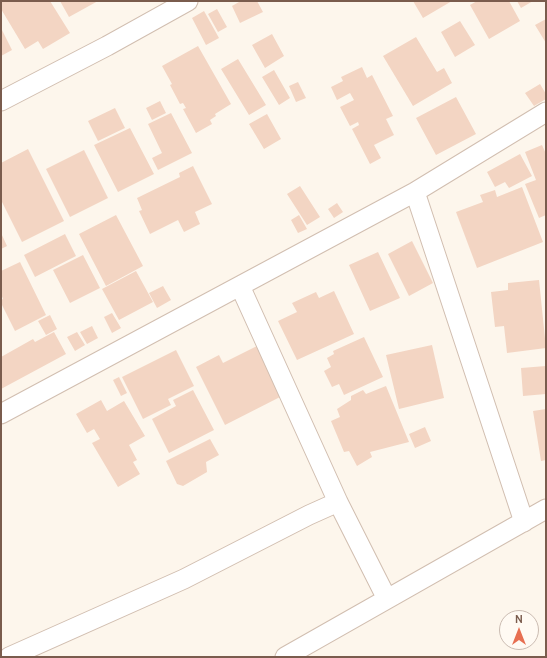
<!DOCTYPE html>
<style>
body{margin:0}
#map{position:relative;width:547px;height:658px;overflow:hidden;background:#fdf6ec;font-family:Cabin,sans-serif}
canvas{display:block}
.frame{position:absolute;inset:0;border:2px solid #7a5c4d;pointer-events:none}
.north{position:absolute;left:499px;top:610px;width:40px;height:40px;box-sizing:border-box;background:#fffaf3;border:1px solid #cabbb1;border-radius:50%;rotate:0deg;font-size:11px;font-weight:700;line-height:16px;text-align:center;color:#7a5c4d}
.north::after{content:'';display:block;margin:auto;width:14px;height:18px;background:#e76f51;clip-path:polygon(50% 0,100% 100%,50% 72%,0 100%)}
</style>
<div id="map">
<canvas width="547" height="658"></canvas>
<div class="frame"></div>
<div class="north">N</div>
</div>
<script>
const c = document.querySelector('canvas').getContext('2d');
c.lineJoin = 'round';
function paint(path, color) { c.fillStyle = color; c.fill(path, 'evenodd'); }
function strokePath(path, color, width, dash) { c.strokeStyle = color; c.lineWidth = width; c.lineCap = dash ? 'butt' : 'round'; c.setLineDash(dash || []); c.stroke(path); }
const building = new Path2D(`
 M1 1H50L70 33 43 49 38 41 25 49 1 9Z
 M60 1H98L69 17Z
 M239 1H257L263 12 240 23 232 6 239 2Z
 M413 1H452L423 18Z
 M477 1H509L520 21 489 39 470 5Z
 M517 1H533L521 8Z
 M217 9 227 27 218 32 208 14Z
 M204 11 219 38 206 45 192 18Z
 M546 19V43L535 25Z
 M460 21 475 45 455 57 441 32Z
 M1 28 12 50 1 56Z
 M272 34 284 56 265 68 252 45Z
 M416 37 437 72 444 68 452 83 413 106 383 56Z
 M198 46 231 104 215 114 216 116 210 120 212 124 196 133 183 109 186 108 183 103 180 104 170 85 172 84 162 66Z
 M238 59 266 105 249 115 221 69Z
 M362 67 367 78 372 75 393 116 386 119 394 135 374 145 381 158 370 164 352 129 359 125 358 122 350 126 340 107 354 100 350 93 337 100 331 87 343 81 341 77Z
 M274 70 290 98 279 105 262 77Z
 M298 82 306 98 296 102 289 86Z
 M540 84 546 94V99L534 106 525 93Z
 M456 97 476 134 436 155 416 118Z
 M160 101 166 113 152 120 146 108Z
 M115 108 125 128 98 141 88 121Z
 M171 113 192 153 158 170 152 158 162 153 148 124Z
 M267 114 281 139 264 149 249 124Z
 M130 128 154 174 118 192 94 145Z
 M542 145 546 154V215L539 218 525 184 536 180 525 152Z
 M28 149 64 221 22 242 1 200V163Z
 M84 150 108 198 70 217 46 169Z
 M520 154 532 176 509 188 505 182 495 187 487 172Z
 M193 166 212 204 195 212 200 224 184 232 178 220 150 234 139 211 142 210 137 198 180 177 179 173Z
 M300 186 320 217 307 225 287 194Z
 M522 187 543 242 477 268 456 212 483 202 480 195 495 190 497 197Z
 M337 203 343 212 334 218 328 209Z
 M116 215 143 266 106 286 79 234Z
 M299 215 307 229 298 233 291 220Z
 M1 233 7 246 1 249Z
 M65 234 76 256 35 277 24 255Z
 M412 241 433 283 409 296 388 254Z
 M378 252 400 298 370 311 349 265Z
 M83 255 100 288 70 303 53 270Z
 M20 262 46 315 15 331 1 303V300L3 299 1 294V271Z
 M136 271 153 302 119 320 102 289Z
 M539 280 546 348 507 353 504 326 495 327 491 292 508 290V283Z
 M163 286 171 300 157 308 149 293Z
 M334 291 354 334 297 360 278 321 297 312 292 303 316 292 319 298Z
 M112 313 121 328 112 333 104 317Z
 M50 315 57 329 46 335 38 321Z
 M92 326 98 338 87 344 80 332Z
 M54 332 66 354 1 389V357L33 339 35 342Z
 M77 332 85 345 75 351 67 337Z
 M364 337 383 377 344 395 339 384 332 387 324 371 331 367 327 358 334 354 333 351Z
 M432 345 444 398 399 409 386 355Z
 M257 346 282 396 225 425 196 367 219 355 223 363Z
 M176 350 194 386 168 399 171 405 143 419 122 377Z
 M546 366V394L523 396 521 368Z
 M119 377 127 393 121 396 113 380Z
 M386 386 409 442 370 452 372 457 357 466 349 451 344 452 331 421 340 417 337 409 351 400V396L363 390 366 394Z
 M193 390 214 430 169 453 152 419 176 406 173 400Z
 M101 400 107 411 124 401 145 436 129 445 137 460 133 462 140 474 118 487 92 443 100 439 94 429 87 433 76 414Z
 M546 409V460L541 461 533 411Z
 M425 427 431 441 415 448 409 434Z
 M210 439 219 455 206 462 207 472 183 486 177 484 166 461Z`);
const minor = new Path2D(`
 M1 101 107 46 188 1
 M415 192 524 522
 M240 286 338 502 387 599
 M1 414 415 192 546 112
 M9 657 184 579 309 515 338 502
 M285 657 546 509`);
paint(building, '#f3d5c3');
strokePath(minor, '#d1beb0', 21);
strokePath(minor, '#fff', 19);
</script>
